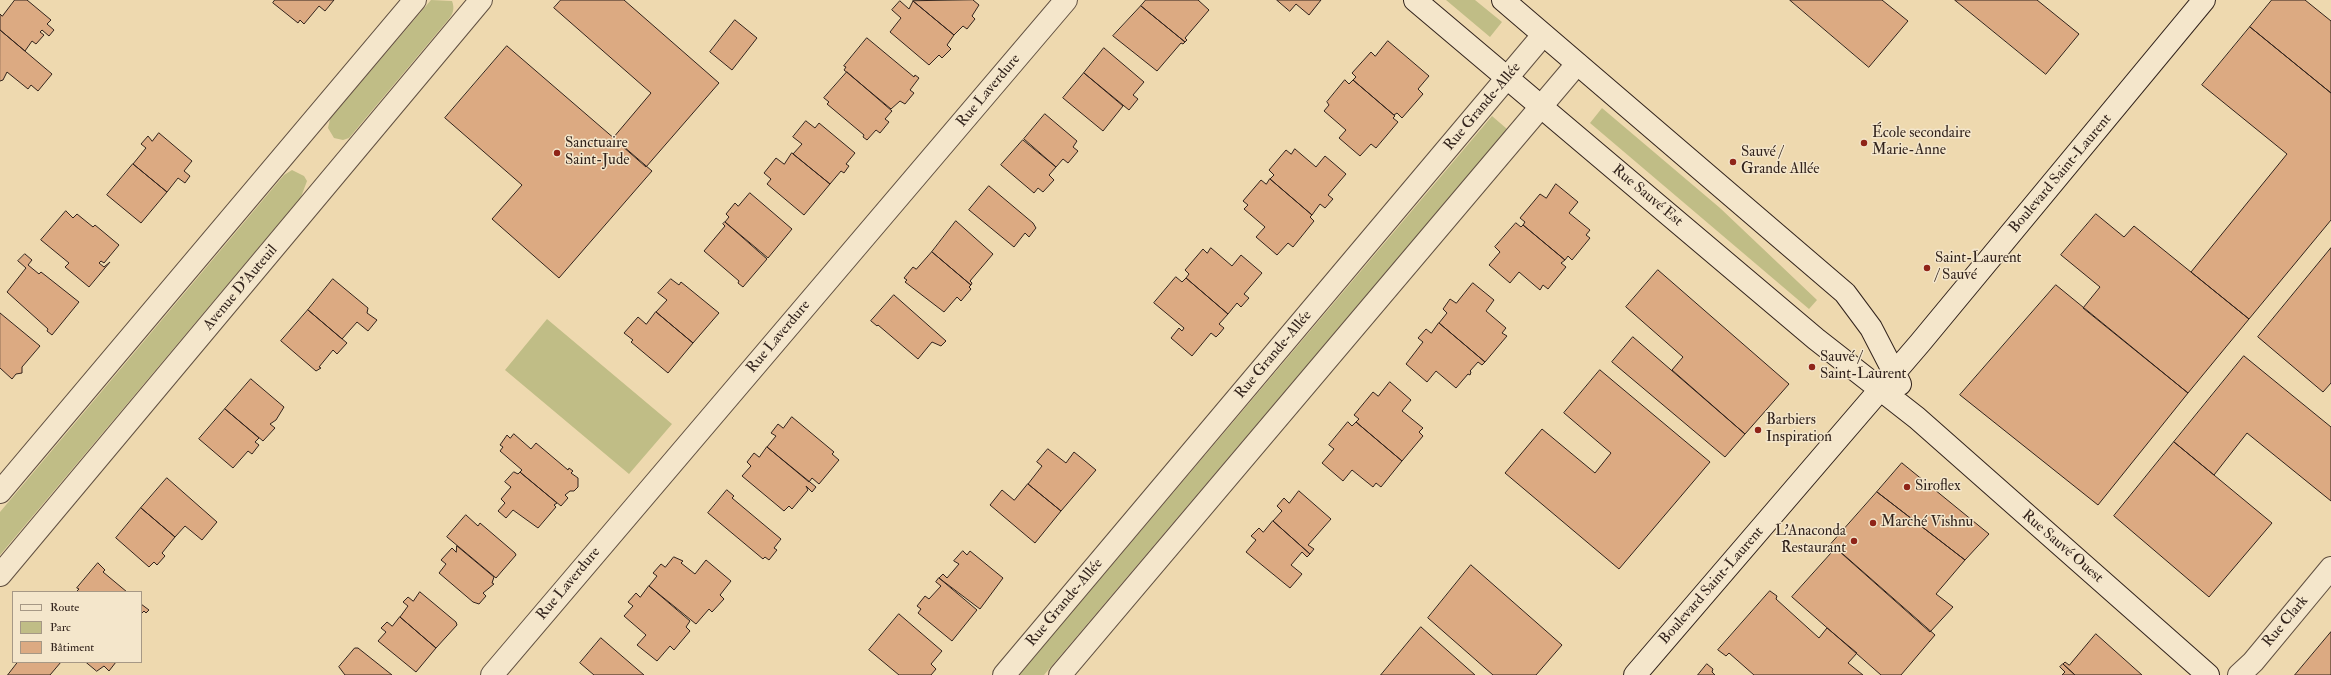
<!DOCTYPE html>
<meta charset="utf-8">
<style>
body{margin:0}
#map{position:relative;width:2331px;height:675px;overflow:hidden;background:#eed9af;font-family:"IM FELL Double Pica",serif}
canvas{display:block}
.legend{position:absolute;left:12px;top:591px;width:130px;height:72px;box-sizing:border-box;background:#f4e6cb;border:1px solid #a69885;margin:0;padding:5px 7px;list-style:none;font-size:12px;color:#32231c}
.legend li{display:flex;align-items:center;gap:8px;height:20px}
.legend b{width:20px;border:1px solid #a69885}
</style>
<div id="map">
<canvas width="2331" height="675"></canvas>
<ul class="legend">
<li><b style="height:5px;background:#f4e6cb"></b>Route</li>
<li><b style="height:11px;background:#c0bd86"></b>Parc</li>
<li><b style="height:11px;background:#dcaa82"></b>Bâtiment</li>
</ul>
</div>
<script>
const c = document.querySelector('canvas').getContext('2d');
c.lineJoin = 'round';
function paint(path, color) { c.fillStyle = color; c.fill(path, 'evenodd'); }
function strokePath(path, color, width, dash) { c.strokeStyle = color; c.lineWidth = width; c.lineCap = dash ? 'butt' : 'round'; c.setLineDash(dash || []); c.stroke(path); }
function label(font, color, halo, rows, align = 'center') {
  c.font = font + ' "IM FELL Double Pica",serif'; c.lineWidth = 3; c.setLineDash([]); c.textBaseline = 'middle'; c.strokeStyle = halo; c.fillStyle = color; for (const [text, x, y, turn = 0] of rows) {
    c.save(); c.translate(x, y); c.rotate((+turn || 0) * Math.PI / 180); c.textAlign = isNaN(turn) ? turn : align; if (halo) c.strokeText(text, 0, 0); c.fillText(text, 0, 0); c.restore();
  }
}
const green = new Path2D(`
 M431 0 452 1C455 9 453 14 448 20L349 138 343 140 334 138 328 128 330 119Z
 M1446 0H1475L1502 22 1490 37Z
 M1602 108 1720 208 1817 300 1809 309 1590 123Z
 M1492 116 1507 129 1044 675H1019Z
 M292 170 304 176 307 181 301 197 0 555V512L284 175Z
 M547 319 672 424 629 474 505 370Z`);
const building = new Path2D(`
 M15 0H27L51 20 47 24 54 30 49 36 42 30 40 32 44 35 36 44 32 41 25 51 0 30V14L2 16Z
 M275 0H334L325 11 319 6 304 24 300 20 298 23 273 3Z
 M561 0H624L719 83 646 167 613 138 651 93 554 8Z
 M973 0 979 5 972 16 975 19 967 29 963 26 954 35 913 1Z
 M1146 0H1198L1209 10 1185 38 1187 40 1185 42 1141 6Z
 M1277 0H1321L1309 15 1296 4 1290 11Z
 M1790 0H1882L1908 21 1869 67Z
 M1955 0H2037L2079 34 2046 74Z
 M2272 0H2305L2331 21V93L2250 27Z
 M900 1 909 9 913 1 954 35 947 45 951 49 942 58 939 55 929 65 890 32 901 18 892 10Z
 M1141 6 1185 42 1183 44 1181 43 1157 71 1113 36Z
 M735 20 757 38 732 70 710 52Z
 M2250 27 2331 93V220L2249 319 2191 272 2287 154 2202 85Z
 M0 30 52 74 38 91 31 85 28 89 7 72 3 80 0 81Z
 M867 38 914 77 915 75 919 78 910 90 914 93 905 104 900 101 891 109 844 70 846 67 844 66Z
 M1388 41 1429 76 1418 89 1423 94 1402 118 1397 113 1394 115 1353 80 1356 77 1352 73 1371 52 1375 56Z
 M507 46 652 171 559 278 492 219 522 185 445 118Z
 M1104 48 1144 82 1133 95 1138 99 1129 110 1084 73Z
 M847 72 892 111 885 119 889 122 880 133 876 130 867 140 863 137 864 135 827 104 829 102 824 98Z
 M1084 73 1123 106 1103 131 1063 98Z
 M1345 80 1349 84 1353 80 1395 116 1393 118 1398 122 1376 148 1371 144 1360 156 1339 138 1346 130 1324 111 1329 105 1327 102Z
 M1045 114 1077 141 1073 147 1078 151 1068 163 1063 159 1056 167 1024 139Z
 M806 121 815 128 819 123 855 153 846 164 849 166 844 173 841 171 830 184 793 154 802 144 793 137Z
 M159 133 192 161 184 171 190 176 185 183 178 178 167 192 133 164 146 148 141 144 148 136 152 141Z
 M1023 140 1056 167 1049 175 1054 180 1043 192 1038 188 1034 193 1001 165Z
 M1295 149 1316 167 1325 156 1346 174 1328 195 1333 199 1325 208 1320 204 1312 215 1270 179 1274 175 1269 170 1286 150 1291 154Z
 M792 153 830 184 804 215 767 184 771 179 764 173 776 158 784 164Z
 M133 164 167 192 141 223 107 195Z
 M1270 179 1312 215 1310 217 1314 221 1293 247 1288 243 1277 255 1256 237 1265 227 1244 209 1248 205 1243 201 1261 180 1266 184Z
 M1556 184 1578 202 1569 213 1590 230 1586 235 1590 238 1572 260 1568 256 1565 260 1523 225 1525 222 1520 218 1540 194 1546 198Z
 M989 186 1033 223 1036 228 1029 237 1025 233 1014 247 969 210Z
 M750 193 792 229 768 258 725 222 729 217 726 214 735 203 738 206Z
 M66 211 73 218 77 214 93 227 95 225 119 245 104 263 101 261 99 263 104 267 110 262 89 287 65 267 69 263 41 240Z
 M2096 214 2124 237 2134 226 2249 319 2188 393 2083 308 2100 287 2061 255Z
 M956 221 993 254 970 281 972 283 971 285 932 252Z
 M725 222 767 259 743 287 738 283 739 281 704 251 725 226 723 224Z
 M1516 223 1521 227 1523 225 1565 260 1561 263 1566 267 1548 289 1543 285 1540 290 1519 272 1510 283 1489 265 1500 252 1495 247Z
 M1211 248 1232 266 1241 255 1262 273 1244 294 1249 298 1241 307 1237 303 1228 314 1186 278 1189 274 1185 270 1203 249 1207 253Z
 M2331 248V383L2323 392 2258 337Z
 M932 252 971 285 969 287 971 289 961 301 957 297 944 312 905 282 907 280 904 278 913 267 916 269Z
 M25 254 32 260 28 265 39 274 41 272 79 302 52 335 47 331 48 329 7 292 26 268 18 261Z
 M1658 270 1789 384 1745 434 1672 370 1683 357 1626 307Z
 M1176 277 1182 282 1186 278 1228 314 1219 324 1224 328 1220 333 1216 337 1211 333 1192 356 1171 338 1179 328 1182 331 1184 328 1154 303Z
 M333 279 368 308 367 313 377 320 368 331 357 322 342 339 308 310Z
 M671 279 679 285 681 282 719 313 693 343 656 312 667 300 658 293Z
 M1473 283 1494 300 1486 311 1506 328 1502 333 1507 336 1485 362 1439 323 1447 313 1443 309 1450 299 1456 303Z
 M2056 285 2188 393 2098 505 1960 395Z
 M894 295 946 341 941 346 932 342 918 359 878 325 877 326 871 321Z
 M308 310 347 343 337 354 333 350 319 367 321 368 316 371 281 341Z
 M656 312 693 343 668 373 631 342 633 340 624 333 638 317 646 324Z
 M0 313 40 346 22 367V373L16 374 12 379 0 368Z
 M1439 323 1485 362 1482 365 1478 362 1470 371 1471 372 1470 375 1468 374 1456 388 1436 371 1427 382 1406 364 1423 342 1418 338 1426 329 1431 333Z
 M1633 337 1745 434 1725 457 1612 362Z
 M2244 356 2331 427V501L2247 433 2214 475 2174 442Z
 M1600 370 1710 462 1619 569 1505 473 1542 429 1595 473 1611 453 1564 413Z
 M251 379 284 407 276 420 270 424 275 428 263 441 225 409Z
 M1390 382 1411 400 1402 411 1423 428 1419 432 1423 436 1402 461 1356 422 1359 419 1354 415 1373 392 1378 396Z
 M225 409 259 438 255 442 259 445 252 454 248 451 233 468 199 439Z
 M792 417 834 452 832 454 839 460 819 484 812 478 809 482 767 447 776 436 771 433 778 424 783 428Z
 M1348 422 1352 426 1356 422 1402 461 1381 487 1376 483 1373 487 1352 470 1343 481 1322 463 1334 449 1329 445Z
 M514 434 531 449 536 443 568 470 569 468 573 471 571 473 578 478V487L574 491H570L565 495 568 498 561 506 522 474 520 472 522 470 500 451 503 447 500 445 507 435 510 438Z
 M2174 442 2272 523 2209 597 2114 516Z
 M767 447 816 487 812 492 806 486 808 490 792 509 789 506 784 511 742 476 751 466 747 462 754 453 759 457Z
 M1048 449 1066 463 1074 452 1096 470 1061 511 1028 484 1042 466 1037 462Z
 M1902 463 1989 534 1965 560 1877 492Z
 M514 472 518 474 520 472 557 503 554 505 556 507 538 528 513 510 506 518 498 511 505 503 501 499 511 487 505 482Z
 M167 478 217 522 202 540 185 526 175 537 141 508Z
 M1028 484 1061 511 1035 543 990 505 1002 490 1014 500Z
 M727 490 734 496 732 498 781 539 774 548 777 550 769 560 765 557 763 559 708 513Z
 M1299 491 1331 519 1308 545 1314 549 1310 554 1273 521 1282 511 1277 506 1284 498 1289 503Z
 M1877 492 1965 560 1936 594 1953 607 1930 632 1831 544Z
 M141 508 175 537 162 553 165 556 157 565 154 562 149 567 116 538Z
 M466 515 478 526 480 523 515 553 516 555 496 578 447 537Z
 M1273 521 1310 554 1307 557 1302 552 1291 565 1302 574 1290 588 1246 552 1256 540 1251 536 1259 528 1263 532Z
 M457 546 494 577 492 583 494 584 483 593 486 596 479 604 473 602 439 573 446 564 441 560 452 548 456 552Z
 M1836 548 1935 635 1901 675H1881L1792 597Z
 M963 551 967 555 970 551 1003 578 980 609 939 578 943 574 947 578 959 564 954 561Z
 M674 557 683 561 681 563 695 574 706 560 731 581 720 595 724 599 712 612 709 609 696 624 649 586 657 576 653 573 661 564 665 567Z
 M98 563 105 570 103 572 127 592H76L79 589 77 588Z
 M1471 565 1562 645 1536 675H1493L1428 618Z
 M939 578 977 610 952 641 918 613 921 609 917 606 925 596 929 599 941 586 936 582Z
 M649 586 690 621 686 627 690 631 674 650 670 646 657 661 637 645 646 635 624 616 633 606 628 602 636 593 640 597Z
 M1770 591 1777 596 1776 599 1819 638 1827 628 1857 653 1848 663 1863 675H1754L1729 653 1726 656 1718 650Z
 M420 592 456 622 457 625 436 648 400 617 408 606 403 602 408 597 413 601Z
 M141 604 149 610 146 613 144 611 141 614Z
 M899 614 942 651 931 664 936 669 931 675H899L869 650Z
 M400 617 436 648 416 672 378 641 386 632 381 628 387 622 392 626Z
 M1421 627 1475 675H1381Z
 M2331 632V675H2295Z
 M2096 634 2142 675H2075L2063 664 2065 662 2069 665Z
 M601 638 644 675H594L580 663Z
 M355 648H358L392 675H345L339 667Z
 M18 662H61L50 675H8Z
 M86 662H116L109 671 104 666 97 671Z
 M1707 664 1713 669 1712 672 1715 675H1698Z
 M2063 664 2075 675H2062L2065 672 2060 667Z`);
const minor = new Path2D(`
 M0 492 415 0
 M0 575 481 0
 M492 675 1066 0
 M1004 675 1543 35
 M1060 675 1577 64
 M2239 675 2253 662 2331 568`);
const secondary = new Path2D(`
 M1415 0 1816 339 1917 418 2208 675
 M1503 0 1845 293 1871 328 1900 384
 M1635 675 1920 343 2204 0`);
const markers = [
 [1864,143,4,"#8f2418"],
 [557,153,4,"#8f2418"],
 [1733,162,4,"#8f2418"],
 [1927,268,4,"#8f2418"],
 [1812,367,4,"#8f2418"],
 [1758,430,4,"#8f2418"],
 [1907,487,4,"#8f2418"],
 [1873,523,4,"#8f2418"],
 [1854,541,4,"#8f2418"]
];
const streetNames = [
 ["Rue Laverdure",989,91,-50],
 ["Rue Grande-Allée",1483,107,-50],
 ["Boulevard Saint-Laurent",2061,174,-50],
 ["Rue Sauvé Est",1647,196,40],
 ["Avenue D'Auteuil",241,288,-50],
 ["Rue Laverdure",779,337,-50],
 ["Rue Grande-Allée",1274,355,-50],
 ["Rue Sauvé Ouest",2062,547,41],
 ["Rue Laverdure",569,584,-50],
 ["Boulevard Saint-Laurent",1712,586,-49],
 ["Rue Grande-Allée",1065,603,-50],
 ["Rue Clark",2286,622,-50]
];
const poiNames = [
 ["École secondaire",1872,134],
 ["Marie-Anne",1872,151],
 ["Sanctuaire",565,144],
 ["Saint-Jude",565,161],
 ["Sauvé /",1741,153],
 ["Grande Allée",1741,170],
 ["Saint-Laurent",1935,259],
 ["/ Sauvé",1935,276],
 ["Sauvé /",1820,358],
 ["Saint-Laurent",1820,375],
 ["Barbiers",1766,421],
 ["Inspiration",1766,438],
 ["Siroflex",1915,487],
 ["Marché Vishnu",1881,523],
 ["L'Anaconda",1846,532,"right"],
 ["Restaurant",1846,549,"right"]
];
paint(green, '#c0bd86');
paint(building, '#dcaa82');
strokePath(building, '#32231c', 1);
strokePath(minor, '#615041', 24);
strokePath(secondary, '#32231c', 24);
strokePath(minor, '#f4e6cb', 22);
strokePath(secondary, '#f4e6cb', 22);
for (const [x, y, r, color] of markers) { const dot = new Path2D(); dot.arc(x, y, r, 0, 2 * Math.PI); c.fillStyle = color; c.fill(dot); strokePath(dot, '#f4e6cb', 1.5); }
label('15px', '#32231c', '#f4e6cb', streetNames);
label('15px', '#32231c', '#f4e6cb', poiNames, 'left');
</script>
